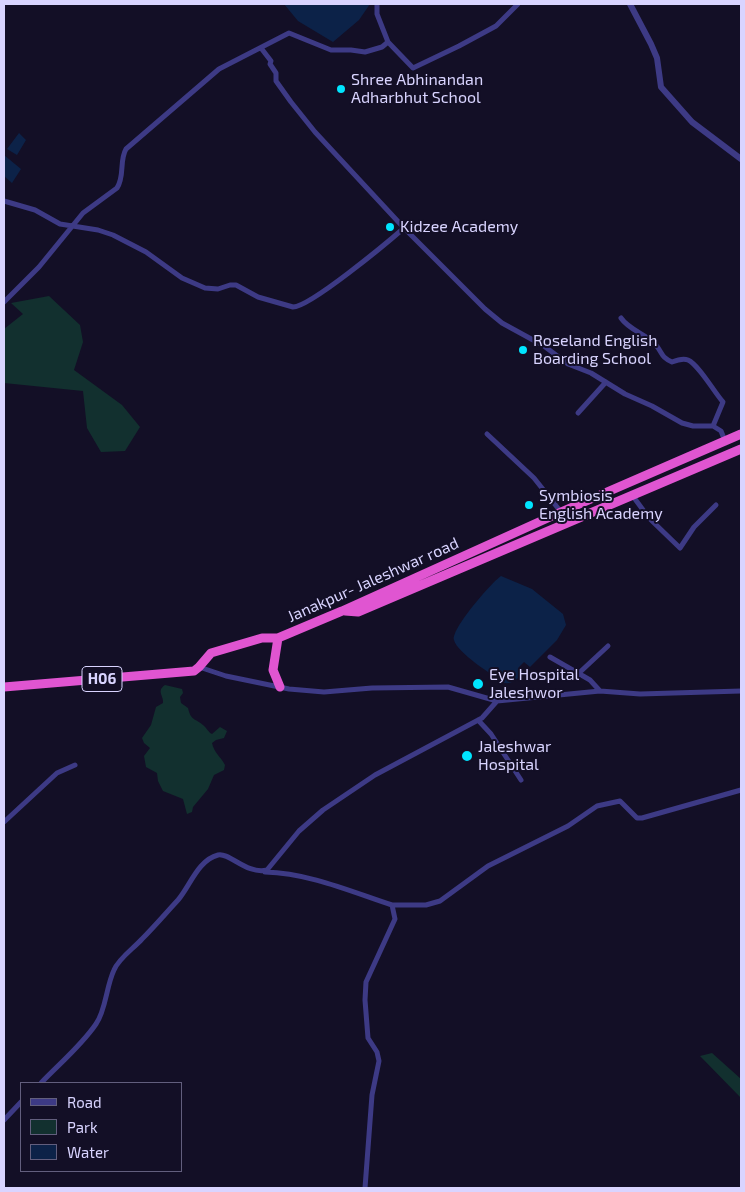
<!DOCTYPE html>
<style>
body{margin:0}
#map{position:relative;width:745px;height:1192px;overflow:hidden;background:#130f26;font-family:"Exo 2",sans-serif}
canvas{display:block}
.frame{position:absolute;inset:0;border:5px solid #d9d4ff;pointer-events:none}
.legend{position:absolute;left:20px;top:1082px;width:162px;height:90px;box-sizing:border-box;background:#130f26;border:1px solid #625e7d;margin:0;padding:6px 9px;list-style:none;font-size:15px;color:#d9d4ff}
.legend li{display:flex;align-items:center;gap:10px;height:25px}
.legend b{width:25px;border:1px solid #625e7d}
</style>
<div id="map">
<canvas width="745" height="1192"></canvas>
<div class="frame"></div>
<ul class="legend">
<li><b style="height:6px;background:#3d3a85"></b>Road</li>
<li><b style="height:14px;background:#12302f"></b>Park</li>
<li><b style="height:14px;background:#0c2248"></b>Water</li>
</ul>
</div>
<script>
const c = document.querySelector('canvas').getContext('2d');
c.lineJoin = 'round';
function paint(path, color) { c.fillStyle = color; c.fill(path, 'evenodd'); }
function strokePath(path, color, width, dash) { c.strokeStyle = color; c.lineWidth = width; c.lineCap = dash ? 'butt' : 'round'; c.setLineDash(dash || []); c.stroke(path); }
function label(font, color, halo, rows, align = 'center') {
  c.font = font + ' "Exo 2",sans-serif'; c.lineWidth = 4; c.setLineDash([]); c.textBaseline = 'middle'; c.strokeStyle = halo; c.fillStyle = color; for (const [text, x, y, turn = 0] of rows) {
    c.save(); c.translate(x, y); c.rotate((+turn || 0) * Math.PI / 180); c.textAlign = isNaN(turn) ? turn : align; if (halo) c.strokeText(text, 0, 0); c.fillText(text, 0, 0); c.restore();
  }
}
const green = new Path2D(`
 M49 296 80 325 83 342 74 370 122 405 140 427 125 451 101 452 87 428 83 391 4 383V329L23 314 11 303Z
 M165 685 182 689 183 693 180 697 181 703 188 708C191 721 195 718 203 725 207 728 208 732 212 734L220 727 227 731 224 738 216 740 212 743C214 753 221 757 225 765L224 770 214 775 208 789 193 807 192 812 187 814 183 799 163 791 158 781 157 773 146 767 144 756 150 748 144 743 142 738 151 725 156 707 163 703C164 696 156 691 165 685Z
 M712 1053 741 1079V1098L700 1056Z`);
const water = new Path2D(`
 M284 4H370L359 20 333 42 298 21Z
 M19 133 26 140 17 155 7 149Z
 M4 155 21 169 12 183 4 176Z
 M501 576 532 589 563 614 566 625 557 640 530 667 524 662 519 667 524 673C517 679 513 684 504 683 493 675 457 653 454 640 451 629 491 583 501 576Z`);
const minor = new Path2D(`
 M388 42 413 68 459 46 496 26 518 4
 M261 48 271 61 270 64 276 73V81L291 102 315 132 404 228 485 309 502 323 544 346 568 364 591 373 625 394 652 406 682 423 693 426H713L721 431 725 441
 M4 201 35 210 60 224 98 230 113 235 146 252 182 278 205 288 218 289 230 285H236L258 297 293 307C310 307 388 242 404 228
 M4 302 39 267 83 213 117 188C125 176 119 161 126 149L219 69 289 33 331 50H351L365 52 382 47 388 42 377 14V4
 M621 318C629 330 646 334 656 345 663 354 661 357 672 362 677 360 683 358 688 360 699 365 714 392 723 402L713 426
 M578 413 606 382
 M487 434 534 478 561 512
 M632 495 649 518 680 548 694 527 716 505
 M550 657 590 680 600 691
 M199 667 226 676 289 689 324 692 372 688 448 687 497 701 600 691 640 694 741 691
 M579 673 608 646
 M478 720 491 734 521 780
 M4 822 57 773 75 765
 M265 872C309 873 352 892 392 905
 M41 1083C59 1064 81 1046 96 1024 106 1010 106 987 114 970 119 958 133 949 142 939 154 927 166 913 178 900 190 886 198 860 218 855 229 852 247 875 267 870L299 831 323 810 375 775 482 718 497 701
 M4 1120 21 1102
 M365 1188 372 1095 379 1061 377 1052 368 1038 365 1000 366 982 395 919 392 905H426L440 901 488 866 568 826 597 806 620 801 637 818H642L741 790`);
const tertiary = new Path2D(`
 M630 4 651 44 657 58 661 87 692 122 741 159`);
const trunk = new Path2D(`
 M345 611 358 612 741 449
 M278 638 273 670 280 687
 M4 687 194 671 199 667 211 653 262 638H278L342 611 561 512 741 434`);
const markers = [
 [341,89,5,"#00e5ff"],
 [390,227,5,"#00e5ff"],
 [523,350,5,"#00e5ff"],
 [529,505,5,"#00e5ff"],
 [478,684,6,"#00e5ff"],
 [467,756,6,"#00e5ff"]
];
const shields = [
 [102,679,40]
];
const shieldNames = [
 ["H06",102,679]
];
const poiNames = [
 ["Shree Abhinandan",351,80],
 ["Adharbhut School",351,98],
 ["Kidzee Academy",400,227],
 ["Roseland English",533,341],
 ["Boarding School",533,359],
 ["Symbiosis",539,496],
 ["English Academy",539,514],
 ["Eye Hospital",489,675],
 ["Jaleshwor",489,693],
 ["Jaleshwar",478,747],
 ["Hospital",478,765]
];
const streetNames = [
 ["Janakpur- Jaleshwar road",373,580,-24]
];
paint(green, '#12302f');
paint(water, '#0c2248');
strokePath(minor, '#3d3a85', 5);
strokePath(tertiary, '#3d3a85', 6);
strokePath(trunk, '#e055d1', 9);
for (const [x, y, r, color] of markers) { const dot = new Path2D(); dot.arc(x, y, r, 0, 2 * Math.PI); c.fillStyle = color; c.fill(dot); strokePath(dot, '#130f26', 2); }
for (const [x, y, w] of shields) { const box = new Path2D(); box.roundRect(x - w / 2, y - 12.5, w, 25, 4); c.fillStyle = '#130f26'; c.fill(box); strokePath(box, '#d9d4ff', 1); }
label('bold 15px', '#d9d4ff', null, shieldNames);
label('16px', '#d9d4ff', '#130f26', poiNames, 'left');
label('16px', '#d9d4ff', '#130f26', streetNames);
</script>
